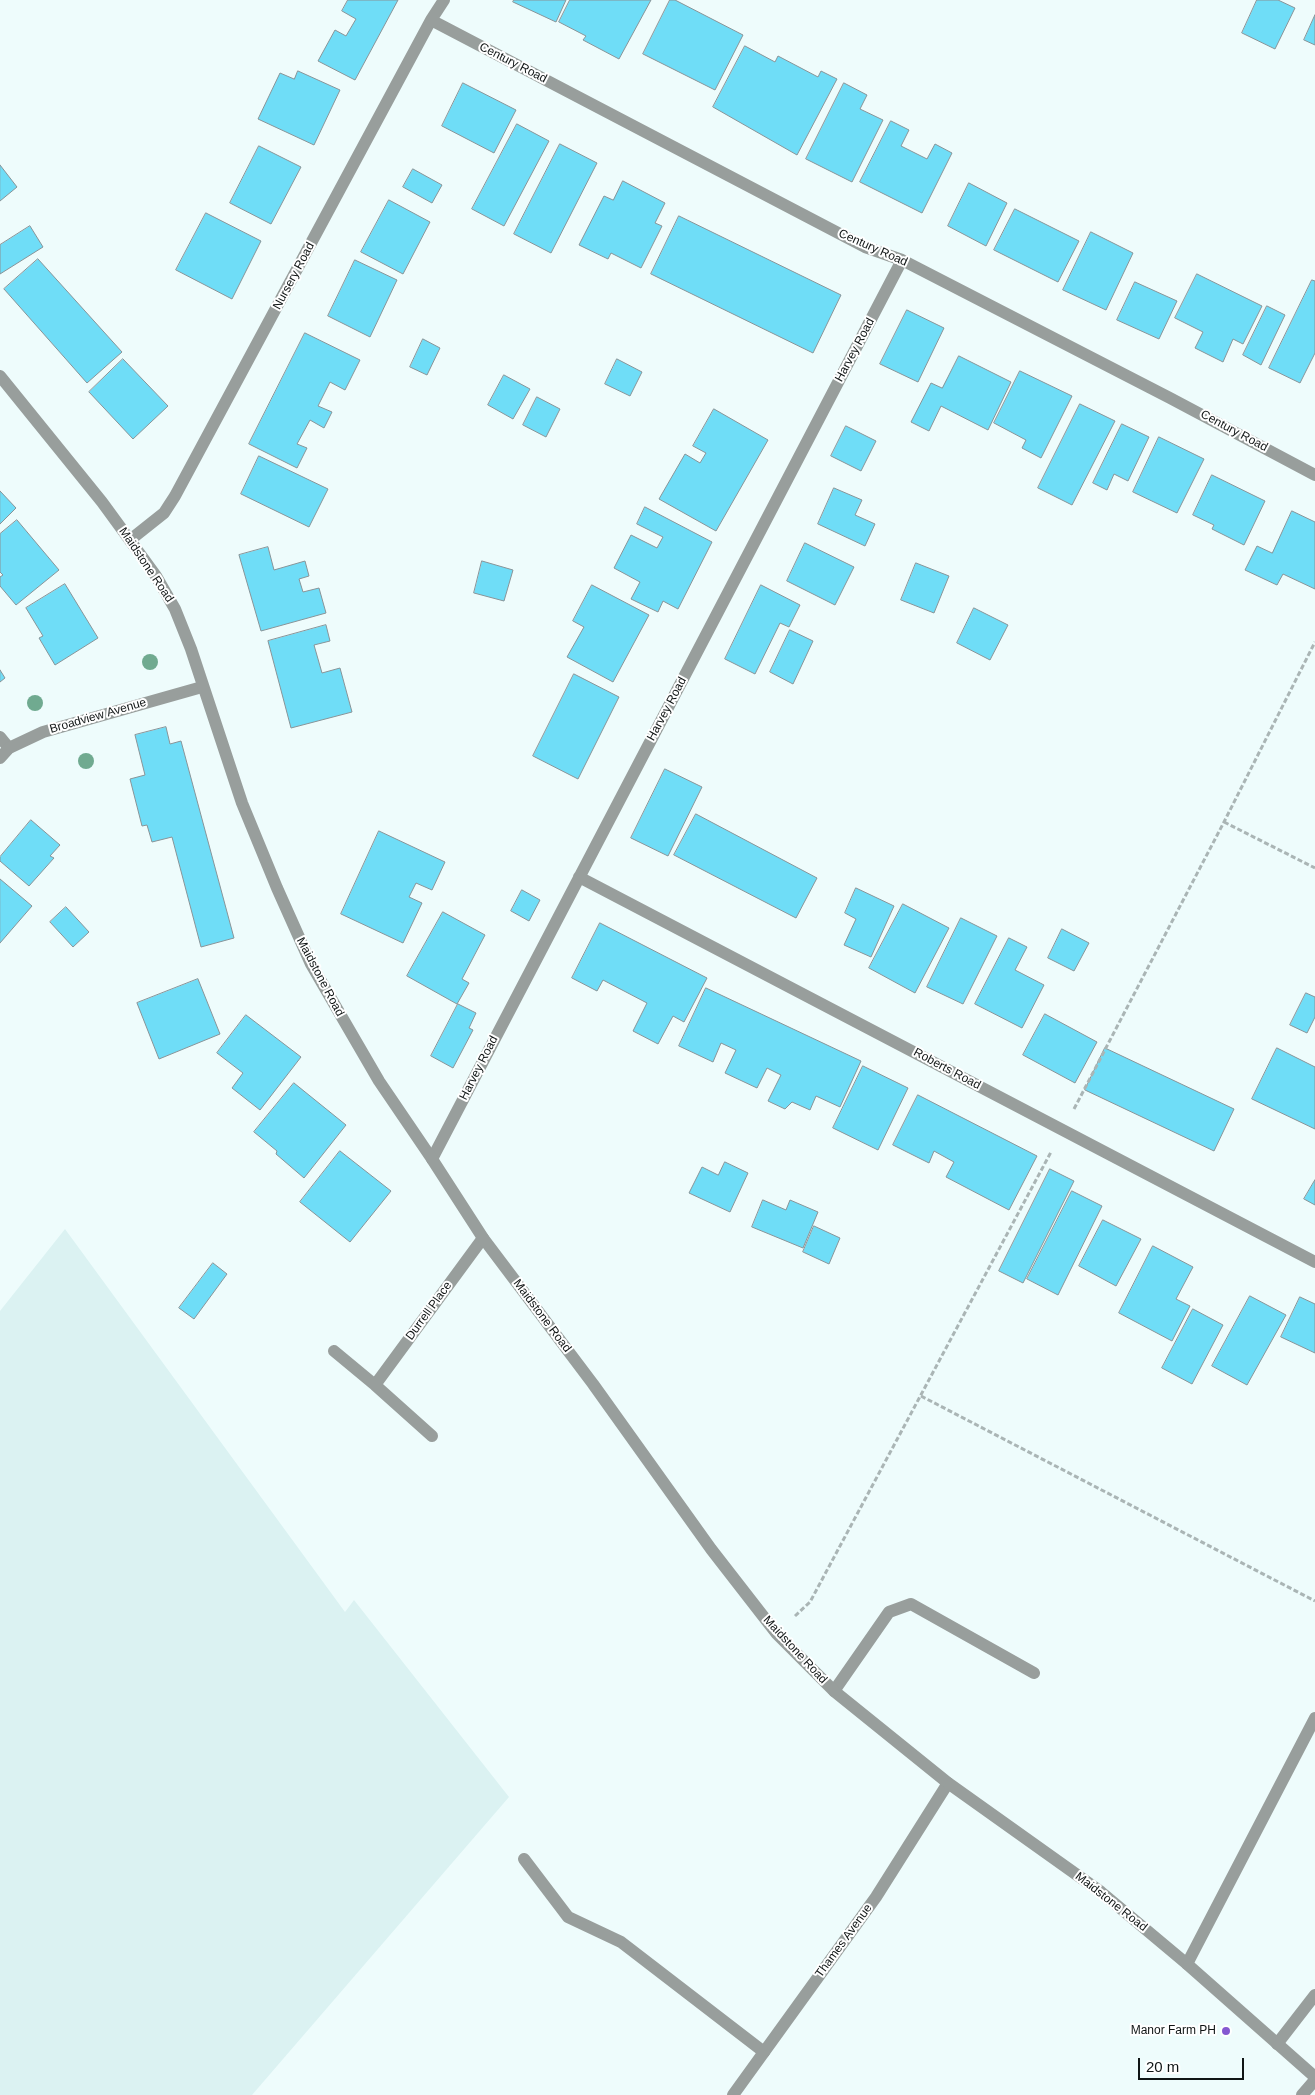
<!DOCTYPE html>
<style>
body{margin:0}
#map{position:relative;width:1315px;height:2095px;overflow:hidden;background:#eefcfc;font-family:Arial,sans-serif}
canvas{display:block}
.scale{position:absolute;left:1138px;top:2058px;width:106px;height:22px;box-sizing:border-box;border:2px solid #101515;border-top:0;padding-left:6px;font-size:15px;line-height:18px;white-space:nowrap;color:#101515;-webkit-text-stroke:4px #fff;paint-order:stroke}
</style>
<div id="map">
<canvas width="1315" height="2095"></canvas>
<div class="scale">20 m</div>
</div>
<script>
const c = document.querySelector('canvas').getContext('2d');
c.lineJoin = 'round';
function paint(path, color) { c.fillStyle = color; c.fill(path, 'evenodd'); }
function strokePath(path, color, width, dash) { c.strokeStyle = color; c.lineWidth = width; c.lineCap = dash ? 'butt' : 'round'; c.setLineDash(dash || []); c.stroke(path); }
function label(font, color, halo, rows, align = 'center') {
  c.font = font + ' Arial,sans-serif'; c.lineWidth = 4; c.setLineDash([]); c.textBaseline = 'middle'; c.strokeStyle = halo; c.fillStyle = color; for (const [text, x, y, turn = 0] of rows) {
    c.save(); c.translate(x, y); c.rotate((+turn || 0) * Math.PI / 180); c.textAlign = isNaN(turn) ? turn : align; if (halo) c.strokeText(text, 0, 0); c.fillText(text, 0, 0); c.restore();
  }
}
const built = new Path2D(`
 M65 1229 345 1612 354 1600 509 1797 252 2095H0V1311Z`);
const building = new Path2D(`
 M348 0H398L355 80 318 61 335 30 346 36 356 19 342 11Z
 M514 0H566L556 22 513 2Z
 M570 0H651L619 59 583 40 586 36 559 22Z
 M670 0H675L743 35 715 90 643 54Z
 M1257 0H1278L1295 8 1275 49 1242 33Z
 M1315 15V45L1304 40Z
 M745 46 775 62 778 56 818 77 821 71 837 79 797 155 713 107Z
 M298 71 340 90 314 145 258 119 280 73 294 79Z
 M463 83 516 110 494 153 442 126Z
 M844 83 867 95 860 109 883 120 852 182 806 159Z
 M891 121 909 130 901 146 927 159 935 144 952 153 922 213 860 182Z
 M517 124 549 141 504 226 472 209Z
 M560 144 597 163 551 253 514 234Z
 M259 146 301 167 271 224 230 203Z
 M0 165 17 187 0 201Z
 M413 169 442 185 432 203 403 187Z
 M623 181 665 203 655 223 662 226 641 268 611 253 608 259 579 245 604 196 613 200Z
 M969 183 1007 203 986 246 948 226Z
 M389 200 430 222 403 274 361 252Z
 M1015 209 1079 241 1058 282 994 250Z
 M206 213 261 241 232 299 176 270Z
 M679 216 841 295 813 353 651 274Z
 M30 226 43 247 0 274V245Z
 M1091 232 1133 253 1106 310 1063 290Z
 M38 259 122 352 87 383 4 289Z
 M355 260 397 280 370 337 328 316Z
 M1197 274 1262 306 1243 344 1233 339 1223 362 1195 348 1203 332 1175 318Z
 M1312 280 1315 281V353L1300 383 1269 368Z
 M1135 282 1177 301 1159 339 1117 320Z
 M1267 306 1285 315 1261 365 1243 355Z
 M907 310 944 328 918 382 880 364Z
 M305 333 360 360 345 390 330 382 318 406 332 412 324 428 310 420 297 444 307 448 297 468 249 444Z
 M423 339 440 348 427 375 410 367Z
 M959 356 1011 382 988 430 941 406 929 431 911 422 931 383 942 388Z
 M123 359 168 406 133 439 89 392Z
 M617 359 642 372 630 396 605 384Z
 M1020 371 1072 396 1041 458 1022 448 1026 440 994 423Z
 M504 375 530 389 513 419 488 405Z
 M537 397 560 409 546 437 523 425Z
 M1080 404 1115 421 1072 505 1038 488Z
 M714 409 768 440 716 531 659 499 685 454 700 463 706 453 693 446Z
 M1122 424 1149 437 1128 481 1114 474 1107 490 1093 483Z
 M846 426 876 441 861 471 831 456Z
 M1159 437 1204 459 1177 513 1133 492Z
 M259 456 328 489 309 527 241 494Z
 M1212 475 1265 501 1244 545 1212 529 1214 525 1193 515Z
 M834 488 862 500 855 515 875 524 865 546 818 524Z
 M0 491 16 508 0 524Z
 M645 507 712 542 678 609 663 601 658 612 631 599 640 582 614 568 631 535 657 548 663 537 637 524Z
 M1292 511 1315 522V589L1283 574 1277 585 1245 570 1257 546 1272 553Z
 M17 520 59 570 16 605 0 586V577L3 575 0 572V534Z
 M805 543 854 567 835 605 787 581Z
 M268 547 274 570 305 561 309 576 299 579 303 592 319 588 326 613 261 631 239 555Z
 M482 561 513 570 504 601 474 593Z
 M916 563 949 576 934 613 901 600Z
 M65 584 98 638 55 665 39 638 43 636 26 608Z
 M592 585 649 615 613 682 567 657 584 627 573 621Z
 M761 585 800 605 789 627 780 623 755 674 725 659Z
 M974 608 1008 625 990 660 957 643Z
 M326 625 330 641 314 645 322 673 340 668 352 712 291 728 268 641Z
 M790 630 813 641 793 684 770 672Z
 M0 670 5 678 0 682Z
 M574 674 619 697 578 779 533 756Z
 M166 727 170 744 181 741 234 938 201 947 172 837 152 842 147 825 142 826 130 779 145 775 135 735Z
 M665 769 702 787 668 856 631 838Z
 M696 814 817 878 796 918 674 855Z
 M31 820 60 845 50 856 54 858 29 886 0 861V857Z
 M379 831 445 862 432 890 416 883 409 897 422 903 403 943 341 914Z
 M0 879 32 906 0 943Z
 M856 888 894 906 871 957 844 945 856 919 845 913Z
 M522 890 540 900 529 921 511 911Z
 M903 904 949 928 915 993 869 968Z
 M66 907 89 932 73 947 50 922Z
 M443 912 485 935 462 979 469 983 457 1004 407 976Z
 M961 918 997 936 963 1004 927 987Z
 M600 923 707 978 684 1022 673 1016 658 1044 633 1031 647 1003 603 980 597 991 572 978Z
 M1062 929 1089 943 1074 971 1048 958Z
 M1009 938 1027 947 1015 970 1044 985 1022 1028 975 1004Z
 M198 979 220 1034 159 1059 137 1003Z
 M706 988 861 1061 840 1107 816 1096 810 1110 792 1102 785 1109 768 1101 781 1075 767 1068 757 1088 725 1073 736 1050 721 1043 713 1062 679 1046Z
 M1306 993 1315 997V1017L1307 1033 1290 1025Z
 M458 1004 476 1013 469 1028 473 1030 453 1068 431 1056Z
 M1045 1014 1097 1042 1075 1083 1023 1055Z
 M246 1015 301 1057 260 1110 232 1088 243 1073 217 1053Z
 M1105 1048 1234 1109 1214 1151 1085 1090Z
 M1277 1048 1315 1067V1129L1252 1099Z
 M863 1066 908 1088 878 1150 833 1128Z
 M294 1083 346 1125 304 1178 276 1154 277 1151 254 1132Z
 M918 1095 1037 1156 1009 1210 946 1177 954 1162 934 1151 929 1163 893 1145Z
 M340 1151 391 1191 350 1242 300 1202Z
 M725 1162 748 1173 730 1212 689 1193 702 1167 718 1175Z
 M1050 1169 1074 1181 1023 1283 999 1271Z
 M1315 1180V1205L1304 1199Z
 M1072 1191 1102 1206 1058 1295 1027 1279Z
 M763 1200 786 1210 790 1200 818 1212 803 1248 752 1227Z
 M1103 1220 1141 1239 1116 1286 1079 1266Z
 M814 1226 840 1238 829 1264 803 1252Z
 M1153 1246 1193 1267 1176 1299 1190 1306 1172 1341 1119 1313Z
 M213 1263 227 1274 194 1319 179 1308Z
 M1250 1296 1286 1315 1247 1385 1212 1366Z
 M1300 1297 1315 1304V1353L1281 1337Z
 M1193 1309 1223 1325 1192 1384 1162 1368Z`);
const path = new Path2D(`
 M1224 822 1315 868
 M1074 1109 1224 822 1315 642
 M921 1396 1315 1601
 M795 1616 810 1602 1051 1152`);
const service = new Path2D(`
 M0 737 9 748
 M834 1691 889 1612 911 1604 1034 1673
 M524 1859 568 1917 621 1942 764 2052
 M1187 1964 1315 1718
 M1277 2044 1315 1995
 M1302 2095 1315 2080`);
const minor = new Path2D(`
 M431 20 865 247 902 260 1170 398 1315 475
 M130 540 164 513 175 496 431 20 444 0
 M0 758 9 748 43 732 202 687
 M579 877 1315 1262
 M432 1159 902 260
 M334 1351 375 1385 432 1436
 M375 1385 483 1238
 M733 2095 876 1897 948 1783`);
const tertiary = new Path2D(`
 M0 376 102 502 156 576 175 609 191 649 242 803 277 888 311 964 379 1081 432 1159 483 1238 593 1384 711 1549 777 1634 834 1691 948 1783 1101 1892 1187 1964 1315 2077`);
const trees = [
 [150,662],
 [35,703],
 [86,761]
];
const markers = [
 [1226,2031,5,"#8558d1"]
];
const streetNames = [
 ["Century Road",513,63,27],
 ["Century Road",873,248,24],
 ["Nursery Road",294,276,-62],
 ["Harvey Road",855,350,-62],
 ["Century Road",1234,431,28],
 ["Maidstone Road",146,565,56],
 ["Harvey Road",667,709,-62],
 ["Broadview Avenue",98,716,-16],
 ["Maidstone Road",320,977,62],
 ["Harvey Road",479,1068,-63],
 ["Roberts Road",947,1069,28],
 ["Durrell Place",429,1311,-54],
 ["Maidstone Road",542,1316,53],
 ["Maidstone Road",795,1650,47],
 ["Maidstone Road",1111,1902,38],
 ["Thames Avenue",844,1941,-54]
];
const poiNames = [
 ["Manor Farm PH",1216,2031]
];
paint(built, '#dbf2f2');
paint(building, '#6fddf7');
strokePath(building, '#889498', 1);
strokePath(path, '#aab5b5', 3, [5, 2.5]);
strokePath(service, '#989e9c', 12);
strokePath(minor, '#989e9c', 12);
strokePath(tertiary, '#989e9c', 12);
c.fillStyle = '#70aa90';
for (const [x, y] of trees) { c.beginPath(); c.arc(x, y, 8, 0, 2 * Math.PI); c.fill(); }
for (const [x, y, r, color] of markers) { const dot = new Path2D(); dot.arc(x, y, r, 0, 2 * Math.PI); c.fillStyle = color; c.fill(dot); strokePath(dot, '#fff', 2); }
label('12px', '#101515', '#fff', streetNames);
label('12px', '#101515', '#fff', poiNames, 'right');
</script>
